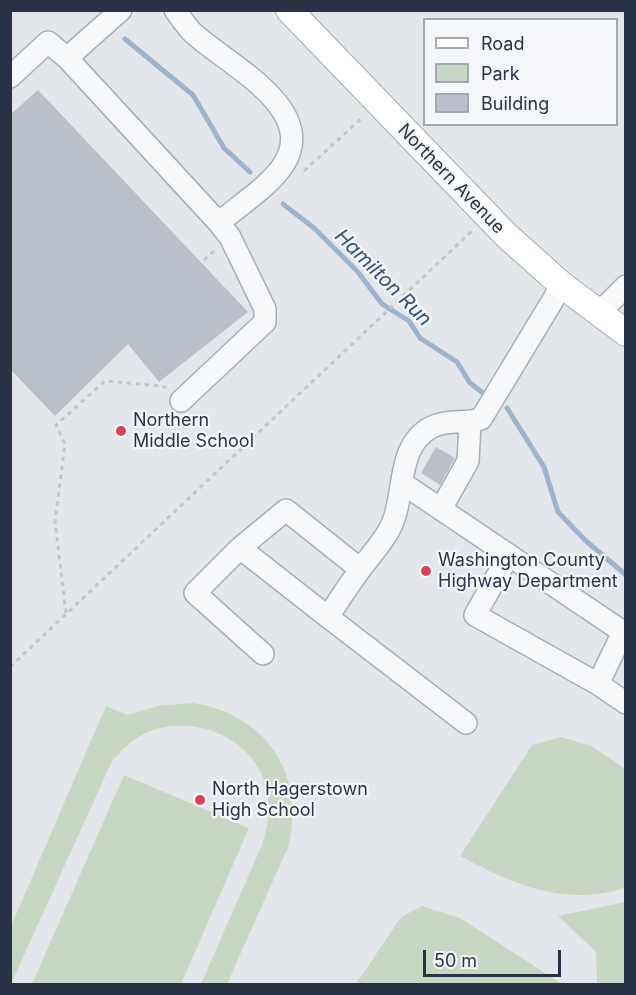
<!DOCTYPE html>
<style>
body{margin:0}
#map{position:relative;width:636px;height:995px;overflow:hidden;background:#e3e7ec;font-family:Inter,sans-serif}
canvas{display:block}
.frame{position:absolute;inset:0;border:12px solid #2a3346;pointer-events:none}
.legend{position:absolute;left:423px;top:18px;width:195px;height:108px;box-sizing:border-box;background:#f4f6f9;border:2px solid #a3a8b1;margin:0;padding:8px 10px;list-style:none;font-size:18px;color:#2a3346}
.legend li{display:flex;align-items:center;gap:12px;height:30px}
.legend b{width:30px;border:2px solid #a3a8b1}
.scale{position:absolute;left:423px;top:950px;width:138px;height:27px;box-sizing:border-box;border:3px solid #2a3346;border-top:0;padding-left:8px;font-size:18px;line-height:21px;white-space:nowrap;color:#2a3346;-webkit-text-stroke:4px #f4f6f9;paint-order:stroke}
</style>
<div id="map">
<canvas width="636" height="995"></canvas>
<div class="frame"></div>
<ul class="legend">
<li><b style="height:8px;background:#fff"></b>Road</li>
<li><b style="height:16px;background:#c8d7c4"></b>Park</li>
<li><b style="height:16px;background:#bac0ca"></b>Building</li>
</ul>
<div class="scale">50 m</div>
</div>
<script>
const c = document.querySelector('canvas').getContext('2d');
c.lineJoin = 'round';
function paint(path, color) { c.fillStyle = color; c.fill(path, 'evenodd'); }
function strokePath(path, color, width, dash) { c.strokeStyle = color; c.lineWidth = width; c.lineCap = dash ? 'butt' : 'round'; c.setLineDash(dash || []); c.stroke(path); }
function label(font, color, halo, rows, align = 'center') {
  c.font = font + ' Inter,sans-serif'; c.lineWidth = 4.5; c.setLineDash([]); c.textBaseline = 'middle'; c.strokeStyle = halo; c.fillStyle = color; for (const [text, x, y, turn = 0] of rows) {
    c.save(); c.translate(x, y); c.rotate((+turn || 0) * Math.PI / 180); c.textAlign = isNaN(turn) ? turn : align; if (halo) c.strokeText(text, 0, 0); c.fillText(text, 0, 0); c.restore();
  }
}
const green = new Path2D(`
 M193 703C266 715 305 772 289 845L227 984H201L261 847C267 832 270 814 268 797 262 740 193 710 144 734 131 740 121 751 112 761L11 984V926L106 706 127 715 158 706Z
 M561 737 592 746 625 769V888C565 907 512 884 460 856L532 745Z
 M124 775 249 828 181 984H32Z
 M625 902V984H597L596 952 558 916Z
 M422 906 460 918 562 984H356L401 917Z`);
const stream = new Path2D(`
 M125 39 193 95 224 148 250 172
 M283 204 314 228 358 272 382 304 409 321 420 338 457 362 470 383 488 397
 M507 408 544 467 558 512 586 541 626 575`);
const building = new Path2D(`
 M38 90 248 312 159 382 128 344 55 416 10 369V115Z
 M436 447 455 458 440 485 421 473Z`);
const path = new Path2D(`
 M304 171 363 117
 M204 260 216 249
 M66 613 55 521 65 444 56 425 105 381 162 386 166 388
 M10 667 472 231`);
const minor = new Path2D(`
 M121 10 67 58 219 223C239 205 269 187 284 164 319 107 224 63 192 32 186 26 181 18 175 10
 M10 77 48 42 67 58
 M599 313 626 286
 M181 401 265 322V309L230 237 219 223
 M402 483 626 634
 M441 509 468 461 470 423
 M240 548 286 510 360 569
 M509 555 475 615 598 684 626 703
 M263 654 195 593 240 548 328 617
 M598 684 623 632
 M466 723 328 617C339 600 350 583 362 567 371 555 382 543 389 530 407 499 394 446 432 427 448 419 465 424 481 419L562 285`);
const major = new Path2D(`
 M289 10 507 236 562 285 626 333`);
const markers = [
 [121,431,6,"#d74356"],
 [426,571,6,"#d74356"],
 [200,800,6,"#d74356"]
];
const streetNames = [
 ["Northern Avenue",451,179,46]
];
const poiNames = [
 ["Northern",133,421],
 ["Middle School",133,442],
 ["Washington County",438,561],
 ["Highway Department",438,582],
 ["North Hagerstown",212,790],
 ["High School",212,811]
];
const waterNames = [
 ["Hamilton Run",383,278,45]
];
paint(green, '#c8d7c4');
strokePath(stream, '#9db3ce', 5);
paint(building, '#bac0ca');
strokePath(minor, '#a8adb7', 24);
strokePath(major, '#a2abb9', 28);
strokePath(path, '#c2c5cb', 3, [4.5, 4.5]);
strokePath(minor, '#f7f8fa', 21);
strokePath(major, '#fff', 26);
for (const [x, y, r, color] of markers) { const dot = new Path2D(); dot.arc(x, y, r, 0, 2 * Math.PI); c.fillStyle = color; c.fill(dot); strokePath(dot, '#f4f6f9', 2); }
label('18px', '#2a3346', '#f4f6f9', streetNames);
label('18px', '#2a3346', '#f4f6f9', poiNames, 'left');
label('italic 20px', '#31517d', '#f4f6f9', waterNames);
</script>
